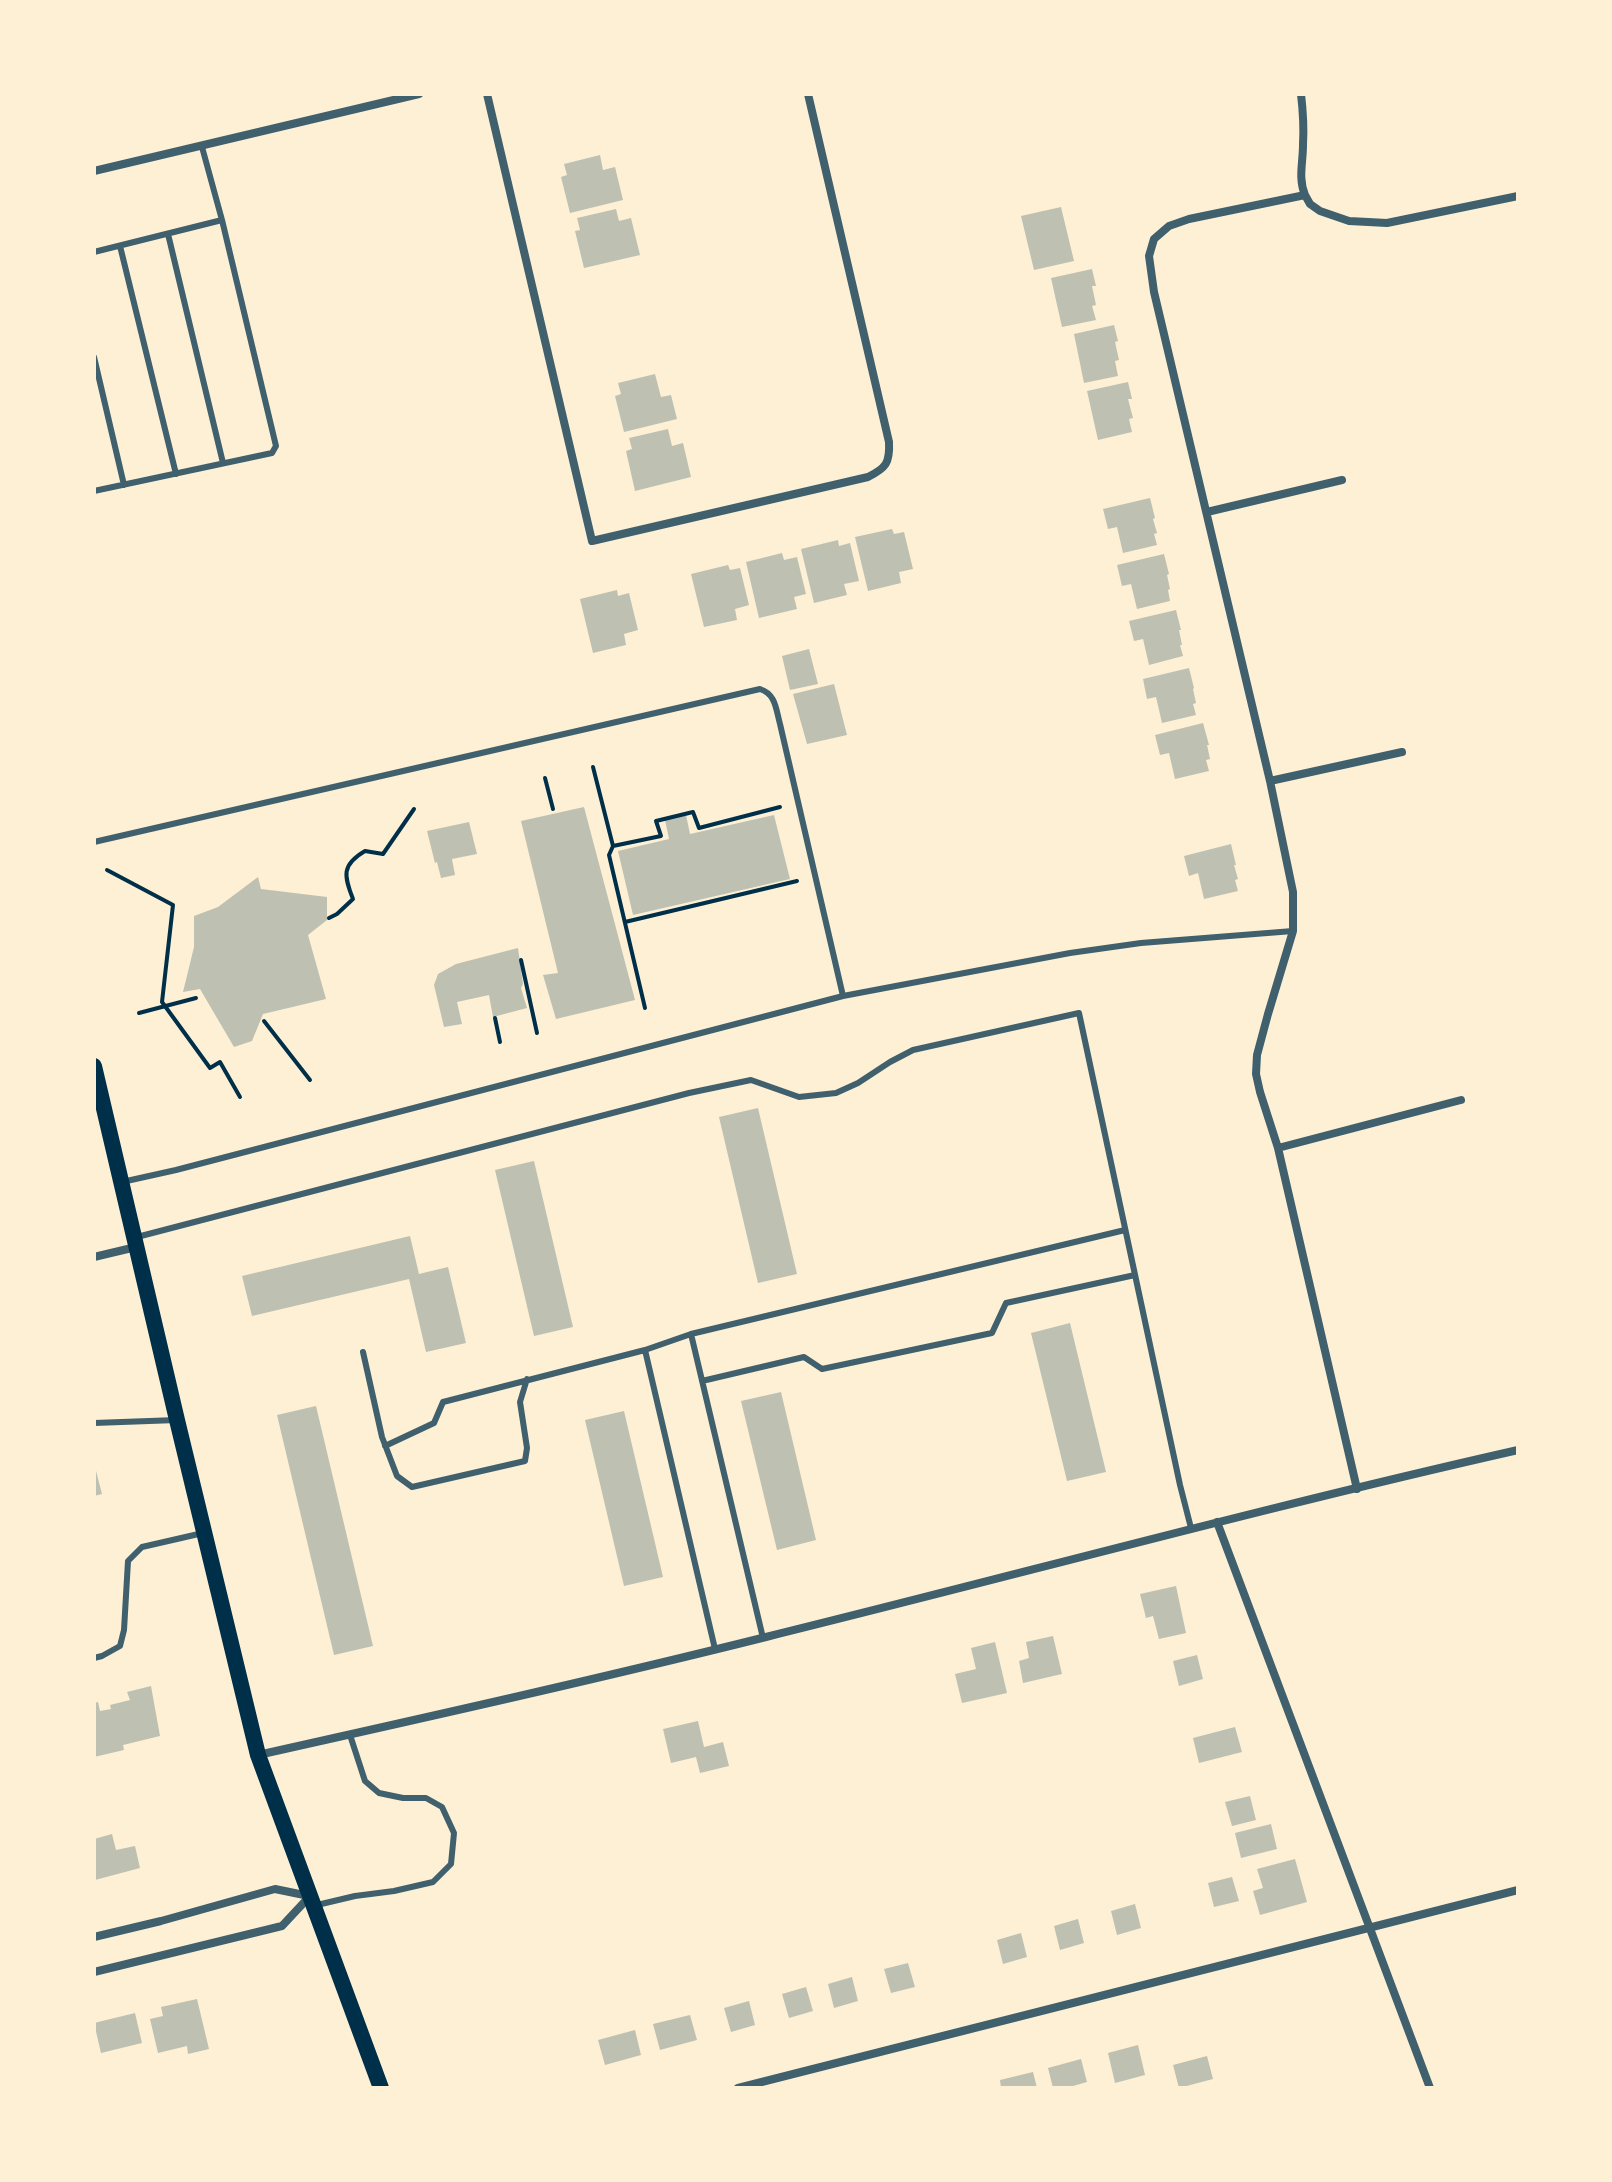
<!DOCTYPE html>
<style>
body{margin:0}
#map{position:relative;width:1612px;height:2182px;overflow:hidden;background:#fdf0d5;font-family:"Noto Sans",sans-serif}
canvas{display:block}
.frame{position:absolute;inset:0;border:96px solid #fdf0d5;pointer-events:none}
</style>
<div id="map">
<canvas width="1612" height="2182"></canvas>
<div class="frame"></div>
</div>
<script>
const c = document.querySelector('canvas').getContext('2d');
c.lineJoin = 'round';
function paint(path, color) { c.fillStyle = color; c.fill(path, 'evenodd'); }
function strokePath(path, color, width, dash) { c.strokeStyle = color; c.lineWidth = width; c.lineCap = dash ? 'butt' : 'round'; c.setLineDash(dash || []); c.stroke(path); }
const building = new Path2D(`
 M600 155 603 170 615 167 623 200 570 213 561 177 567 175 564 164Z
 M1061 207 1074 261 1034 270 1021 216Z
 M616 209 619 221 631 218 640 255 584 268 575 231 580 230 577 218Z
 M1092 269 1096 286H1092L1096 305 1092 306 1096 320 1062 327 1051 278Z
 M1114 325 1118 341 1115 342 1119 360 1115 361 1118 376 1084 383 1074 334Z
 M655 374 661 397 671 395 677 419 624 432 615 396 621 394 618 383Z
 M1128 382 1132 399H1128L1133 418 1129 419 1132 432 1098 440 1087 391Z
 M668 429 672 446 683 443 691 477 635 491 626 451 632 449 629 438Z
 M1150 498 1155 518 1153 519 1157 533 1154 534 1157 545 1123 553 1117 527 1108 529 1103 509Z
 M892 529 894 534 904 532 913 569 899 572 901 583 868 591 855 537Z
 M838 540 839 546 850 543 859 581 844 584 847 595 814 603 801 549Z
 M782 553 784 560 797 557 806 594 794 597 797 609 759 618 746 562Z
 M1164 554 1169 574 1167 575 1170 589 1168 590 1170 601 1137 609 1131 584 1122 586 1117 565Z
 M728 565 730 570 740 568 749 605 735 609 737 620 704 627 691 574Z
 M617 590 618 596 629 593 638 630 624 634 626 645 593 653 580 599Z
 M1176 610 1181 630H1179L1182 645H1180L1183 656 1149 665 1143 639 1134 641 1129 621Z
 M809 649 818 684 790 690 782 656Z
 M1189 668 1194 688 1193 689 1196 703 1193 704 1196 715 1162 723 1156 697 1147 699 1143 679Z
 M834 684 847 735 807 744 793 694Z
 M1203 723 1209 745H1207L1210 759 1206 760 1209 771 1175 779 1169 753 1160 755 1155 735Z
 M584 807 635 1000 556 1019 543 975 558 973 521 821Z
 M686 815 690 834 774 815 790 879 633 915 618 851 669 839 665 820Z
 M469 822 477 854 452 859 455 875 441 878 437 862 435 863 427 831Z
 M1231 844 1236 865H1234L1238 879 1235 880 1238 891 1204 899 1198 873 1189 876 1184 856Z
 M258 877 261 889 327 897V920L308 935 326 999 263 1014 252 1041 234 1047 200 989 183 992 194 947V916L218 907Z
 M518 948 523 984 521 988 527 1008 493 1017 489 995 457 1002 462 1024 444 1027 434 985 438 974 456 964Z
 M758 1108 797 1274 758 1283 719 1117Z
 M534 1161 573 1327 534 1336 495 1170Z
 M410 1236 419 1274 448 1267 466 1343 426 1352 409 1279 252 1316 242 1276Z
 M1070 1323 1106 1472 1067 1481 1031 1333Z
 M781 1392 816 1540 777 1550 741 1401Z
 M316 1406 373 1646 334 1655 277 1415Z
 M624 1411 663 1577 624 1586 585 1420Z
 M95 1467 102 1494 94 1496V1468Z
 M1176 1586 1186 1633 1159 1639 1153 1616 1146 1618 1140 1594Z
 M1053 1636 1062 1674 1023 1683 1019 1661 1029 1658 1026 1642Z
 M995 1642 1007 1693 962 1703 955 1674 976 1669 971 1648Z
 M1197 1655 1203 1679 1179 1686 1173 1661Z
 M151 1686 160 1736 123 1745 124 1750 94 1757V1703L98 1702 100 1711 111 1709 110 1705 130 1700 127 1692Z
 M698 1721 704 1747 723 1742 729 1766 700 1773 696 1757 671 1763 663 1729Z
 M1235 1727 1242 1752 1199 1763 1193 1738Z
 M1250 1796 1256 1820 1232 1826 1225 1802Z
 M1271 1824 1277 1849 1241 1858 1235 1833Z
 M112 1834 116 1850 135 1846 140 1868 95 1880 94 1839Z
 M1295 1859 1307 1902 1260 1915 1253 1891 1263 1888 1257 1869Z
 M1232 1877 1239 1901 1214 1907 1208 1883Z
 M1135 1904 1141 1928 1117 1935 1111 1911Z
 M1078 1919 1084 1943 1060 1950 1054 1926Z
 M1021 1933 1027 1957 1003 1964 997 1940Z
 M908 1963 915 1987 891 1993 884 1969Z
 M852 1977 858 2001 834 2008 828 1984Z
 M806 1987 813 2011 789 2018 782 1994Z
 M197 1999 209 2049 188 2054 187 2046 158 2053 150 2019 163 2016 161 2007Z
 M749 2001 755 2025 731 2032 724 2008Z
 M135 2013 142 2043 101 2053 94 2023Z
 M690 2015 697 2040 660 2050 653 2024Z
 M635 2030 641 2055 605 2065 598 2040Z
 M1138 2045 1145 2075 1115 2083 1108 2053Z
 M1207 2056 1213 2079 1179 2088 1173 2065Z
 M1081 2059 1087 2082 1066 2088H1053L1048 2068Z
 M1033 2072 1037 2088H1001L1000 2080Z`);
const path = new Path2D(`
 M593 767 613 846 609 855 645 1008
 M545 778 553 809
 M613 846 661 836 656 821 693 812 699 828 780 807
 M107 870 173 905 162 1002 210 1068 220 1062 240 1097
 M329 918 337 914 353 899C344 876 341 865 365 851L383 854 414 809
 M625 922 797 881
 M521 960 537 1033
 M139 1013 196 998
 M495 1018 500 1042
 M264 1021 310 1080`);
const service = new Path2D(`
 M168 234 223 463
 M120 246 176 474
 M94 252 222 220 202 147
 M94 357 124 485
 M94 491 272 453 276 446 222 220
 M94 842 760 689C776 694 776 710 780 724L843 996
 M122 1182 176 1170 843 996 1070 953 1141 943 1293 931
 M137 1237 689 1093 751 1080 799 1097 836 1093 858 1083 890 1062 913 1050 1079 1013 1180 1485 1191 1528
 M645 1350 691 1334
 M363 1352 382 1437 397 1476 412 1487 525 1461 527 1448 520 1402 527 1379
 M702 1381 804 1357 822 1369 992 1333 1006 1303 1135 1275
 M94 1423 177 1420
 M385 1446 434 1423 443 1402 645 1350 715 1649
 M763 1638 691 1334 1125 1230
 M94 1658 102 1656 120 1646 124 1630 128 1561 142 1547 203 1533
 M317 1905 355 1896 394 1891 433 1882 451 1864 454 1833 442 1807 426 1798H403L379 1793 365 1781 350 1735`);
const minor = new Path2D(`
 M487 94 592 541 868 477C886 468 890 463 889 442L808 94
 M1301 94C1303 111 1304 128 1303 145 1303 163 1298 178 1305 195
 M94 171 419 94
 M1207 512 1342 480
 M1270 781 1402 752
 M1278 1148 1461 1100
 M94 1257 136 1247
 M1357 1489 1278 1148 1260 1092 1256 1074 1257 1055 1268 1014 1293 931V892L1270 781 1154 292 1149 256 1154 239 1169 226 1189 219 1305 195 1310 204 1320 211 1349 221 1387 223 1518 196
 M1217 1522 1430 2088
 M258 1755C428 1717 598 1679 766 1637 1017 1575 1266 1507 1518 1450
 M94 1937 161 1921 275 1889 309 1896
 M94 1972 282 1926 310 1896
 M738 2088 1518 1890`);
const secondary = new Path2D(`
 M94 1066 177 1420 258 1755 381 2088`);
paint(building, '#bec0b2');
strokePath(path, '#003049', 4);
strokePath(service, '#3f606c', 6);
strokePath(minor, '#3f606c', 8);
strokePath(secondary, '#003049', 16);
</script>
